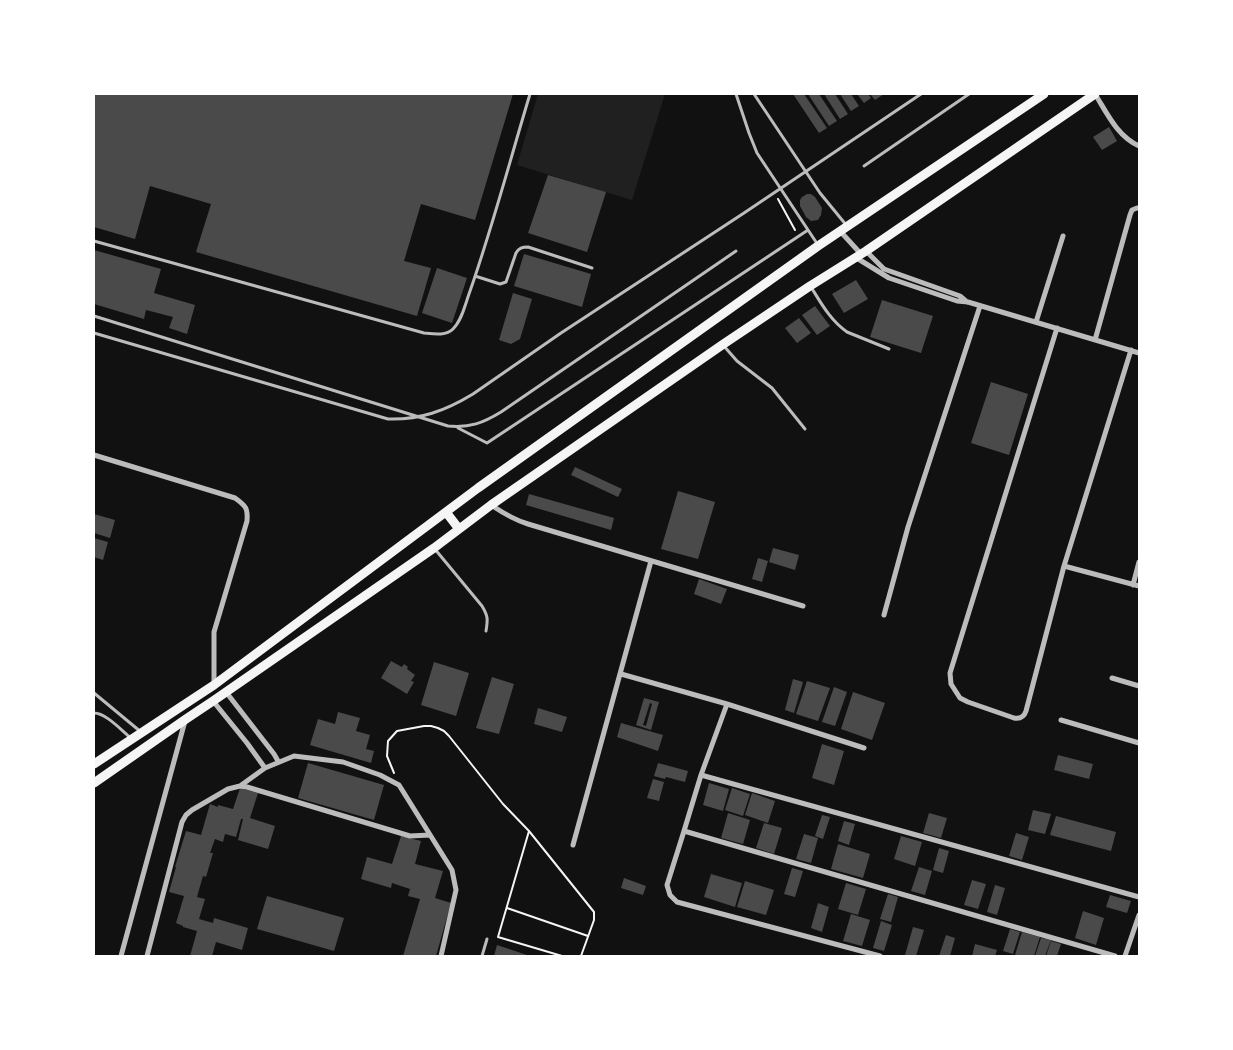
<!DOCTYPE html>
<style>
body{margin:0}
#map{position:relative;width:1233px;height:1050px;overflow:hidden;background:#111;font-family:"Exo 2",sans-serif}
canvas{display:block}
.frame{position:absolute;inset:0;border:95px solid #fff;pointer-events:none}
</style>
<div id="map">
<canvas width="1233" height="1050"></canvas>
<div class="frame"></div>
</div>
<script>
const c = document.querySelector('canvas').getContext('2d');
c.lineJoin = 'round';
function paint(path, color) { c.fillStyle = color; c.fill(path, 'evenodd'); }
function strokePath(path, color, width, dash) { c.strokeStyle = color; c.lineWidth = width; c.lineCap = dash ? 'butt' : 'round'; c.setLineDash(dash || []); c.stroke(path); }
const green = new Path2D(`
 M538 94H665L632 200 517 165Z`);
const building = new Path2D(`
 M94 94H513L475 220 421 204 404 261 431 268 417 316 196 252 211 204 150 186 135 239 94 227Z
 M793 94H804L827 128 819 133Z
 M808 94H819L837 121 829 126Z
 M824 94H835L848 114 840 119Z
 M840 94H851L859 106 851 111Z
 M857 94H868L871 98 864 103Z
 M870 94H884L875 100Z
 M1109 127 1117 141 1102 150 1093 137Z
 M548 175 606 192 587 252 528 233Z
 M807 194H811L815 197 822 208 821 215 818 220 811 221 806 217 800 206V200L802 197Z
 M94 250 161 269 154 293 195 305 187 334 169 328 173 317 146 310 144 319 94 304Z
 M524 254 591 274 582 307 514 286Z
 M437 268 467 278 452 323 422 313Z
 M856 280 868 299 844 313 832 294Z
 M513 293 532 299 520 339 511 344 499 340Z
 M882 300 933 316 921 353 870 337Z
 M815 306 830 326 817 335 802 315Z
 M799 318 811 333 797 343 785 328Z
 M991 382 1028 394 1009 455 971 443Z
 M575 467 622 489 618 497 571 475Z
 M678 491 715 502 698 559 661 549Z
 M529 494 614 518 611 530 526 505Z
 M94 514 115 520 110 538 94 533Z
 M94 538 108 542 103 560 94 557Z
 M773 548 799 555 795 570 769 562Z
 M758 558 768 561 762 582 752 579Z
 M699 579 727 589 721 604 694 594Z
 M391 661 402 667 404 664 408 667 407 669 415 675 411 681 414 682 407 694 381 678Z
 M434 662 469 673 456 716 421 705Z
 M492 677 514 684 499 734 476 728Z
 M793 679 803 682 794 713 785 710Z
 M807 681 830 688 818 721 796 714Z
 M834 687 847 692 835 726 822 722Z
 M853 692 885 703 872 740 841 729Z
 M644 698 659 702 651 730 636 725ZM650 703 652 704 646 726 643 725Z
 M538 708 567 717 562 732 534 724Z
 M338 712 360 718 356 731 370 735 366 749 374 751 371 763 310 745 318 719 335 724Z
 M621 723 663 735 658 751 617 737Z
 M822 744 844 751 834 785 812 778Z
 M1058 755 1093 764 1089 779 1054 770Z
 M308 763 384 785 374 820 298 798Z
 M658 763 688 771 685 782 666 777 665 779 654 776Z
 M653 779 664 782 659 801 647 798Z
 M709 783 729 789 723 811 703 805Z
 M240 788 258 793 250 818 275 826 268 849 238 840 243 819H241L236 837 225 834 223 842 215 839 210 853H213L206 877 203 876 197 897 205 899 199 919 213 923 214 918 248 928 242 950 216 942 212 956H190L197 931 183 927V926L176 923 184 896 169 892 176 867H175L186 831 201 835 210 804 218 807V805L233 809Z
 M732 788 750 794 743 816 725 810Z
 M752 793 775 801 768 823 745 815Z
 M1033 810 1051 814 1045 834 1028 830Z
 M728 813 750 820 743 844 721 838Z
 M929 813 947 818 941 838 923 833Z
 M822 815 830 817 823 839 815 836Z
 M1056 816 1116 832 1111 851 1050 835Z
 M844 821 855 824 849 845 838 841Z
 M764 823 782 828 774 854 756 848Z
 M1016 833 1029 837 1022 860 1009 856Z
 M804 834 818 838 811 863 796 859Z
 M401 836 421 841 415 864 443 871 435 898 451 903 436 956H403L420 899 408 896 410 889 392 883 391 888 361 879 367 857 392 864Z
 M901 836 922 842 915 866 894 859Z
 M838 844 870 854 863 878 831 869Z
 M939 848 949 851 943 873 933 870Z
 M919 867 932 871 925 895 911 891Z
 M792 868 803 871 795 897 784 894Z
 M711 874 742 883 735 907 704 897Z
 M624 878 646 886 643 895 621 888Z
 M972 880 986 884 978 909 964 905Z
 M745 881 774 890 766 915 737 907Z
 M846 883 866 889 858 915 838 909Z
 M995 885 1005 888 997 915 987 912Z
 M888 894 898 897 891 922 880 919Z
 M1110 895 1131 901 1127 913 1106 907Z
 M267 896 344 918 334 951 257 929Z
 M818 903 829 907 822 932 811 928Z
 M1083 911 1104 918 1096 945 1075 938Z
 M851 914 870 920 862 946 843 941Z
 M881 921 892 925 884 951 873 948Z
 M913 927 924 930 916 956 905 955Z
 M1010 929 1020 932 1013 954 1003 951Z
 M1022 932 1040 937 1034 956H1019L1015 955Z
 M946 935 955 938 950 956H939Z
 M1041 938 1051 940 1045 956H1035Z
 M1051 941 1061 944 1057 956H1046Z
 M975 944 997 950 995 956H972Z
 M497 945 530 956H494Z`);
const path = new Path2D(`
 M778 199 795 230
 M394 773 387 756 388 741 397 731 424 726H431L438 728 444 731 449 736 503 804 529 831 594 912V920L581 956
 M529 831 498 937 562 956
 M507 908 588 936`);
const service = new Path2D(`
 M736 94 749 133 757 153 818 245
 M754 94 820 193 847 226
 M864 166 969 94
 M94 241 424 333C434 334 446 336 453 329 462 320 465 305 469 294 492 229 510 160 530 94
 M475 276 500 284 506 282 516 253C519 248 522 247 528 247L592 268
 M811 287C821 303 830 320 847 332L889 349
 M94 316 448 426C470 428 483 423 501 412L736 251
 M94 333 388 419C420 420 445 411 473 394L561 333 744 213 921 94
 M723 345 737 361 772 388 805 429
 M458 428 487 443 808 230
 M434 548 482 606C488 616 488 619 486 631
 M94 693 141 732
 M94 713C106 713 122 731 131 738
 M482 956 487 939`);
const minor = new Path2D(`
 M1095 94C1107 113 1117 136 1139 146
 M840 231 861 254
 M866 251 884 269 960 296 967 302
 M855 257 889 278 957 301 968 302 1139 353
 M1036 322 1063 236
 M1057 328 950 673 951 684 960 698 968 702 1014 718C1020 719 1024 717 1026 711L1064 566 1131 350
 M1095 340 1130 215 1132 210 1137 208H1139
 M94 455 235 498C246 506 248 508 247 521L214 632V685
 M491 505C503 513 514 520 528 524L803 606
 M1064 566 1139 586
 M1133 585 1139 562
 M884 615 908 527 980 306
 M621 674 727 704 864 748
 M1112 678 1139 686
 M226 692 274 754 278 761
 M213 701 247 743 265 768
 M727 704 701 775 684 831 667 885 670 895 677 902 880 956
 M1061 720 1139 743
 M701 775 1139 897
 M240 786 265 768 294 756 343 762 380 775 399 785 452 870 456 890 441 956
 M684 831 1115 956
 M573 845 651 561
 M121 956 185 721
 M147 956 182 822 186 815 192 810 228 789 240 786 247 787 410 836 430 835
 M1125 956 1139 915`);
const secondary = new Path2D(`
 M446 512 459 529
 M94 764 214 685 478 488 818 246 1044 94
 M94 783 186 719 213 701 434 548 491 505 722 345 810 286 866 251 1095 94`);
paint(green, '#202020');
paint(building, '#4a4a4a');
strokePath(path, '#f5f5f5', 2);
strokePath(service, '#bcbcbc', 3);
strokePath(minor, '#bcbcbc', 5);
strokePath(secondary, '#f5f5f5', 9);
</script>
